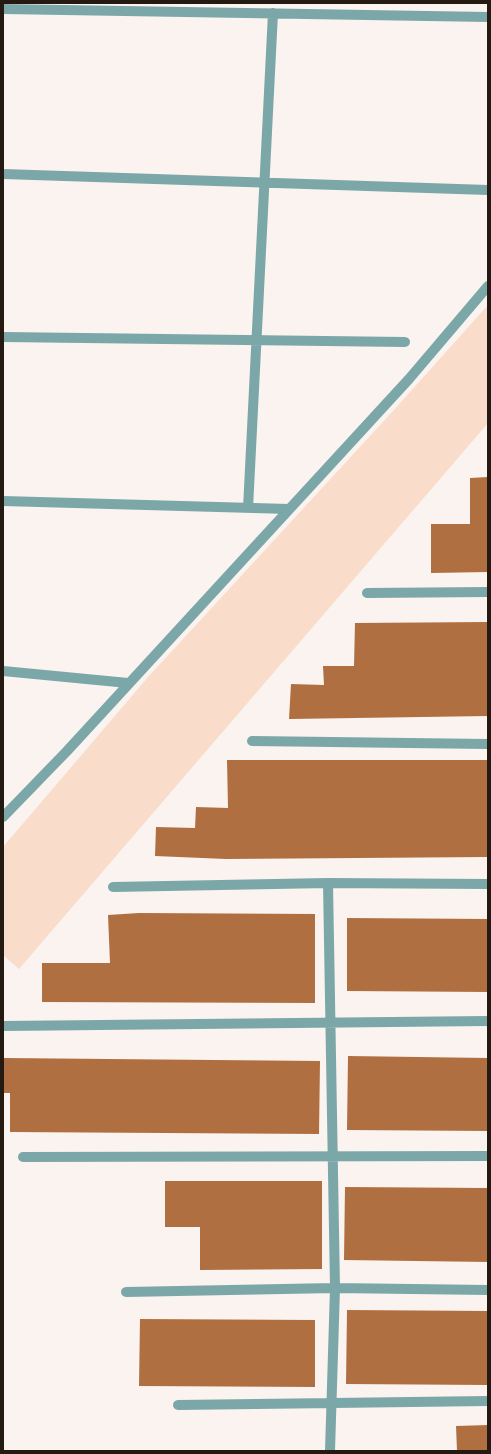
<!DOCTYPE html>
<style>
body{margin:0}
#map{position:relative;width:491px;height:1454px;overflow:hidden;background:#faf3ef;font-family:Roboto,sans-serif}
canvas{display:block}
.frame{position:absolute;inset:0;border:4px solid #251a12;pointer-events:none}
</style>
<div id="map">
<canvas width="491" height="1454"></canvas>
<div class="frame"></div>
</div>
<script>
const c = document.querySelector('canvas').getContext('2d');
c.lineJoin = 'round';
function paint(path, color) { c.fillStyle = color; c.fill(path, 'evenodd'); }
function strokePath(path, color, width, dash) { c.strokeStyle = color; c.lineWidth = width; c.lineCap = dash ? 'butt' : 'round'; c.setLineDash(dash || []); c.stroke(path); }
const green = new Path2D(`
 M488 305V423L19 969 3 955V847L149 676 394 410Z`);
const building = new Path2D(`
 M488 477V572L431 573V524H470V478Z
 M488 622V716L289 719 291 684 324 685 323 666H354L355 623Z
 M227 760H488V857L226 859 155 856 156 827 195 828 196 807 228 808Z
 M139 913 315 914V1003L42 1002V963H110L108 915Z
 M347 918 488 919V992L347 991Z
 M348 1056 488 1058V1131L347 1130Z
 M3 1058 320 1061 319 1134 10 1132V1093H3Z
 M165 1181H322V1269L200 1270V1227H165Z
 M345 1187 488 1188V1262L344 1260Z
 M347 1310 488 1311V1385L346 1384Z
 M140 1319 315 1320V1387L139 1386Z
 M488 1425V1451H457L456 1426Z`);
const minor = new Path2D(`
 M3 9 488 17
 M3 174 488 190
 M3 337 405 342
 M3 501 289 509
 M248 508 273 13
 M367 593 488 592
 M3 671 128 683
 M252 741 488 744
 M3 817 67 751 409 379 488 286
 M328 883 335 1288 330 1451
 M113 887 328 883 488 884
 M3 1026 488 1021
 M23 1157 488 1156
 M126 1292 335 1288 488 1290
 M178 1405 488 1401`);
paint(green, '#f9dcc9');
paint(building, '#b06f41');
strokePath(minor, '#7ca7a8', 10);
</script>
